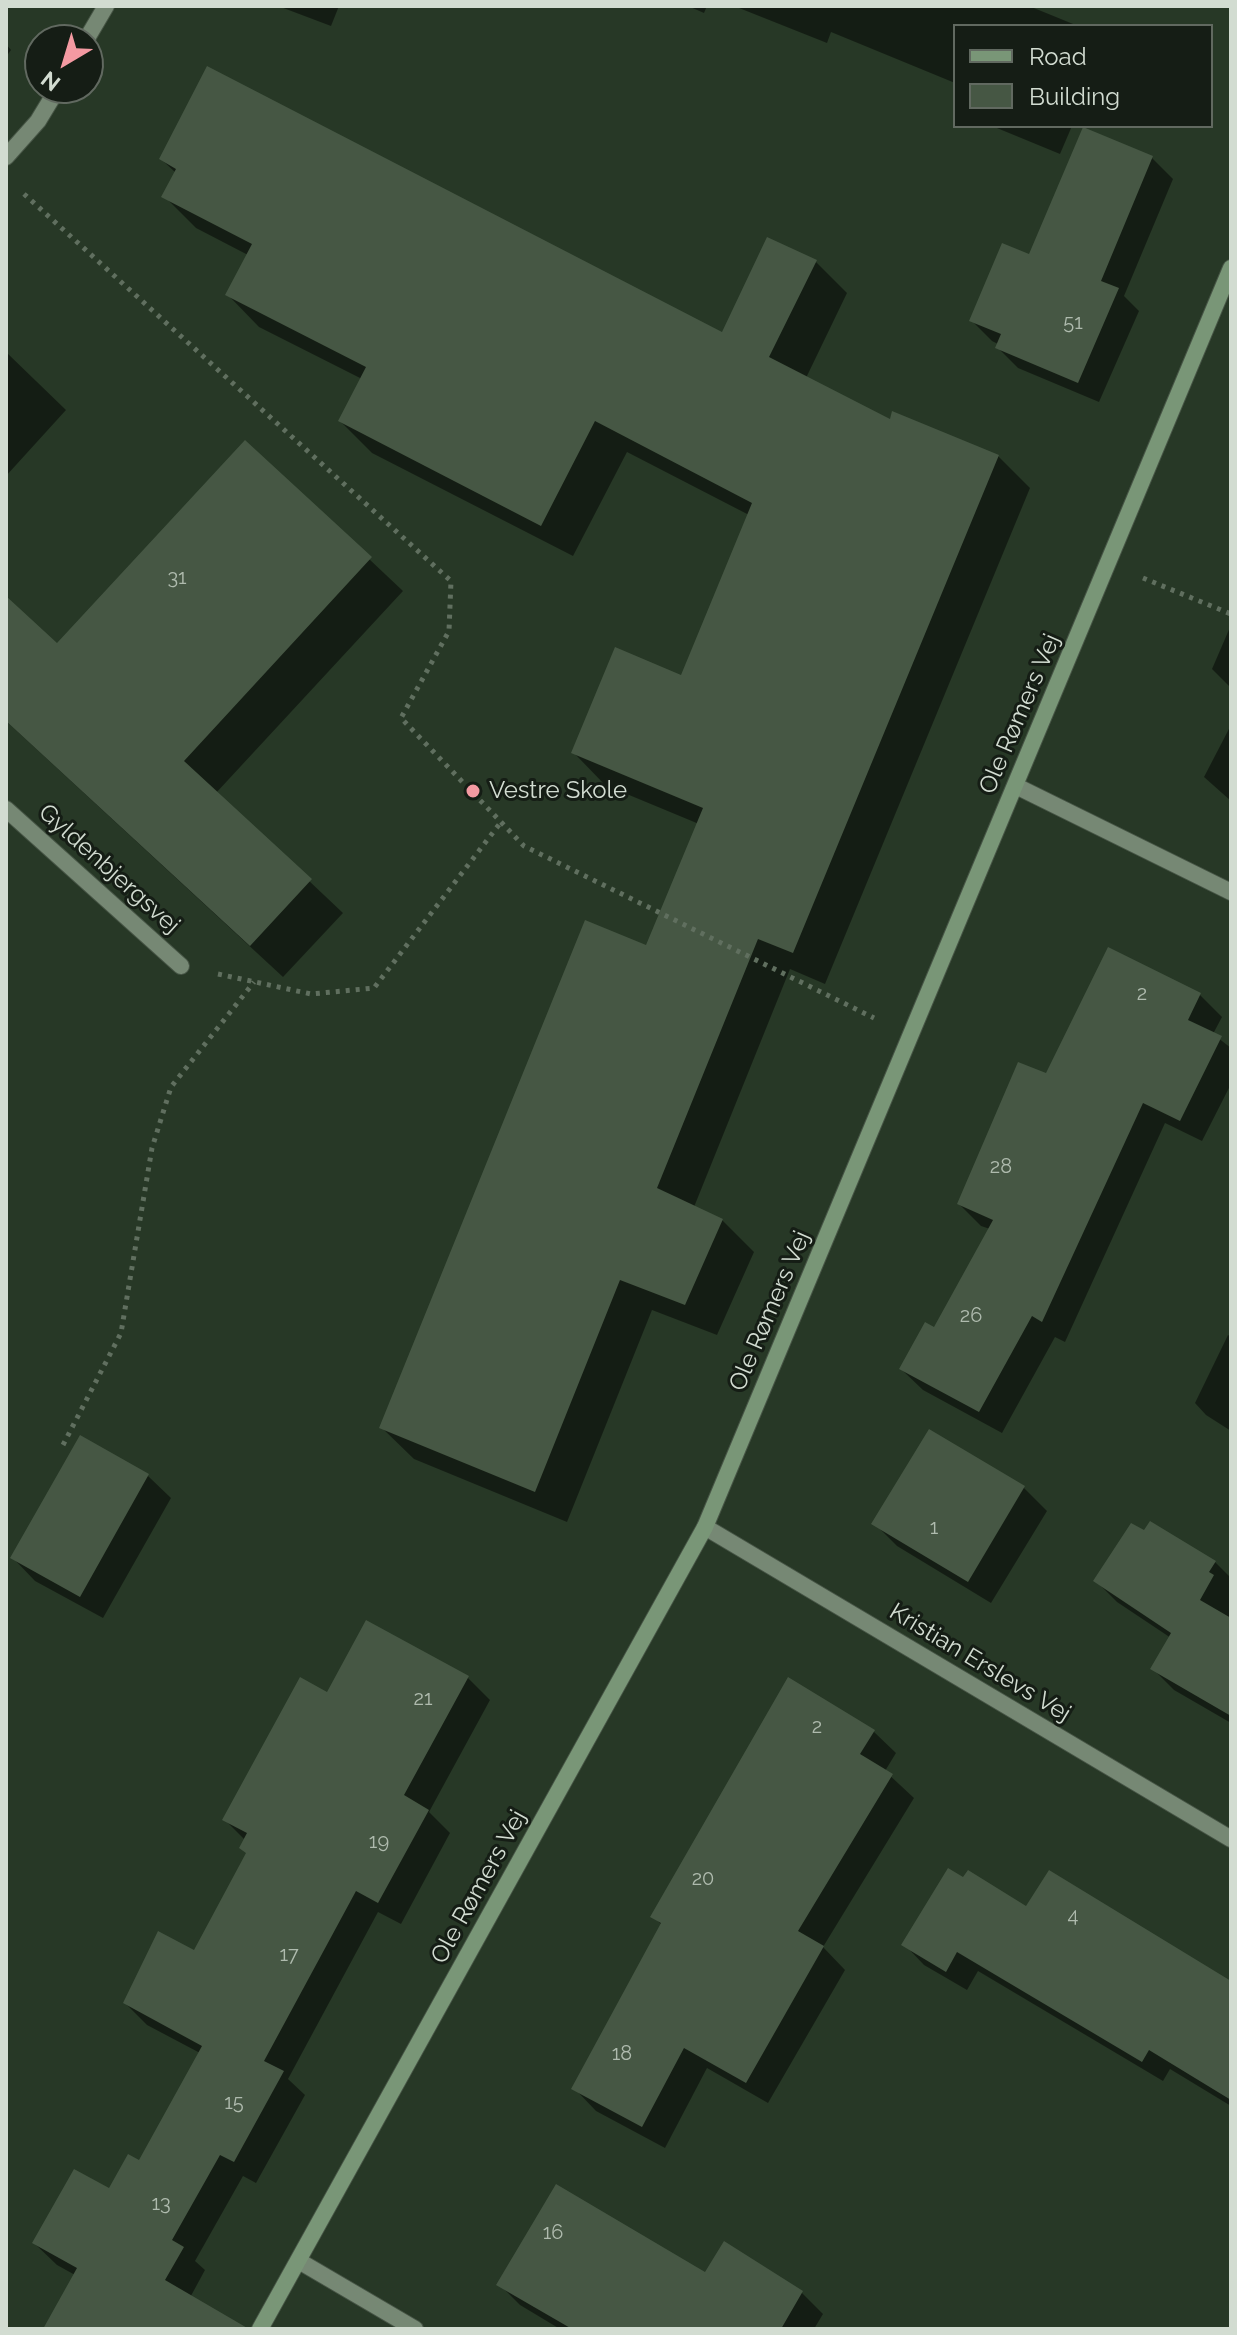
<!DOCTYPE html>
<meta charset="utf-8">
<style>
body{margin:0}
#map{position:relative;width:1237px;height:2335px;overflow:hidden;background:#273826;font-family:Raleway,sans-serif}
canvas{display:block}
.frame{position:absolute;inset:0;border:8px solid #d2dcd1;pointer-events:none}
.legend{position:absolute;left:953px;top:24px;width:260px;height:104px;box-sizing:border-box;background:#151d15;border:2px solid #616960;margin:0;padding:10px 14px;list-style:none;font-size:24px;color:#d2dcd1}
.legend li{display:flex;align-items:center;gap:16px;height:40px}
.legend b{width:40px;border:2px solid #616960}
.north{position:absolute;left:24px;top:24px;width:80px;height:80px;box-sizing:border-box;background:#151d15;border:2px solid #616960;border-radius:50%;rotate:218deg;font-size:22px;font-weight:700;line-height:32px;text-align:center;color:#d2dcd1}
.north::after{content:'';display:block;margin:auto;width:28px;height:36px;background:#f49aa2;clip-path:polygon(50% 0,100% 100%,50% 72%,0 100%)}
</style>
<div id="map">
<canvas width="1237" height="2335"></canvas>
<div class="frame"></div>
<ul class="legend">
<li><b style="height:10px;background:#799677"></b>Road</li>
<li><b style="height:22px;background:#465744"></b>Building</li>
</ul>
<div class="north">N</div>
</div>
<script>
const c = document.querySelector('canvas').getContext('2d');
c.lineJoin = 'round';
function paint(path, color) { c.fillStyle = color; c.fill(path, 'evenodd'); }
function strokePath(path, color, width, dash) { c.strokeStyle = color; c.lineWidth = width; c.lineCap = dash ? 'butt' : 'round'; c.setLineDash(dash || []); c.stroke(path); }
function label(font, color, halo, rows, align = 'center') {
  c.font = font + ' Raleway,sans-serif'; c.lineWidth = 6; c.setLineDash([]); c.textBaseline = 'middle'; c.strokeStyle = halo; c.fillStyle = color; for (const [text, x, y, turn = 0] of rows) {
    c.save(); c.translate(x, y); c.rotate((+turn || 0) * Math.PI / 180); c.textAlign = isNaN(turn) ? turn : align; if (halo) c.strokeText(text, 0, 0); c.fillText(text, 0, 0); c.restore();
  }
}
const shadow = new Path2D(`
 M278 6H339L331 26Z
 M688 6H707L704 13Z
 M734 6H1029L1078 26H955V83L831 32 827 43Z
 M6 44 11 50 6 57Z
 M992 126H1072L1060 154Z
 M1152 158 1173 179 1124 296 1139 311 1099 402 1018 368 997 347 998 344 992 341 972 321 1030 256Z
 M161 159 723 335 816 262 847 293 806 378 891 422 998 456 1030 488 825 984 790 969 694 1207 722 1220 754 1252 717 1335 652 1310 567 1522 414 1459 382 1428 648 948 699 824 605 785 574 753 682 677 749 515 627 452 573 556 372 453 340 421 362 379 259 327 228 295 248 255 196 228 164 196 176 173Z
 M6 352 66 410 6 476Z
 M245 442 403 591 216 793 343 913 283 977 6 721V599L57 646Z
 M1231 625V688L1212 669Z
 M1231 725V801L1204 777Z
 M1109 950 1200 995 1222 1017 1213 1034 1231 1048V1084L1202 1141 1165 1123 1065 1342 1055 1337 1002 1433 923 1390 901 1369 935 1330 990 1229 981 1226 959 1204 1047 1076Z
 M1228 1335 1231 1337V1431L1206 1415 1195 1403Z
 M929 1432 1024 1488 1047 1511 991 1603 897 1546 874 1523Z
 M148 1476 171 1498 103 1618 35 1581 13 1558Z
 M1215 1562 1231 1578V1723L1174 1690 1153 1669 1171 1638 1117 1602 1096 1581Z
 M468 1678 490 1700 429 1812 450 1833 401 1924 378 1912 288 2079 305 2095 256 2183 243 2176 195 2261 205 2270 173 2329H46L75 2275 57 2265 34 2243 110 2191 140 2163 200 2053 147 2025 125 2003 195 1953 248 1855 245 1840 225 1820 328 1695Z
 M873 1731 896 1753 885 1771 914 1798 823 1947 845 1970 768 2103 707 2068 665 2148 596 2111 574 2088 662 1925 653 1916Z
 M1027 1909 1229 1982 1231 1978V2106L1170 2069 1163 2081 978 1971 967 1990 924 1965 904 1944Z
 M725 2244 802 2293 823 2314 814 2329H560L520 2305 499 2284 706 2275Z`);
const building = new Path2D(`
 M207 66 722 332 767 237 817 260 769 357 890 419 892 411 999 455 793 953 758 939 657 1188 723 1219 685 1305 620 1280 535 1492 379 1428 585 920 646 945 703 808 571 753 615 647 681 675 752 503 595 421 541 526 338 421 366 367 225 295 252 244 161 197 176 169 159 159Z
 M1083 127 1153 156 1101 281 1119 288 1078 383 995 348 1001 334 969 321 1002 243 1029 254Z
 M245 440 372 557 184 761 312 879 250 946 6 721V596L57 643Z
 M1108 947 1201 993 1188 1020 1222 1036 1180 1121 1143 1103 1042 1322 1032 1316 979 1412 899 1369 925 1322 934 1327 993 1220 957 1204 1018 1062 1046 1073Z
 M929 1429 1025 1486 968 1582 871 1524Z
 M80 1435 149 1474 80 1597 10 1558Z
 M1150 1521 1216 1561 1209 1572 1214 1575 1200 1600 1231 1618V1716L1150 1669 1171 1633 1093 1581 1131 1523 1144 1530Z
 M366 1620 469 1676 404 1795 429 1810 378 1903 356 1891 264 2061 284 2071 234 2162 220 2155 172 2240 184 2247 165 2280 249 2329H43L77 2268 32 2243 74 2169 109 2188 128 2154 139 2160 202 2046 123 2003 158 1931 194 1950 246 1853 239 1848 247 1833 222 1820 300 1677 327 1692Z
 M788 1677 875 1730 860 1754 893 1774 798 1931 824 1946 746 2083 684 2048 642 2127 571 2089 661 1923 650 1917Z
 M948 1868 963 1877 968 1870 1026 1906 1049 1870 1231 1981V2100L1149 2050 1142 2062 957 1952 946 1972 901 1945Z
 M556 2184 705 2272 724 2241 803 2291 781 2329H572L496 2285Z`);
const path = new Path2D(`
 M24 194 451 581 449 631 401 718 524 846 874 1018
 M1143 578 1231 614
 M218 974 311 994 374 988 501 822
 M63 1445 121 1333 152 1148 171 1087 254 982`);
const street = new Path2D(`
 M86 40 106 6
 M6 157 38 121 58 88
 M1016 786 1231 892
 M6 809 181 966
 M705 1527 1231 1839
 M299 2261 415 2329`);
const secondary = new Path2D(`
 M260 2329 705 1527 1231 268`);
const markers = [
 [473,791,8,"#f49aa2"]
];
const numberNames = [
 ["51",1073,323],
 ["31",177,578],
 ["2",1142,994],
 ["28",1001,1167],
 ["26",971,1316],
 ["1",934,1528],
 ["21",423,1699],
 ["2",817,1727],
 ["19",379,1842],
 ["20",703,1879],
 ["4",1073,1916],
 ["17",289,1955],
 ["18",622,2054],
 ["15",234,2103],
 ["13",161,2204],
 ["16",553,2233]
];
const streetNames = [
 ["Ole Rømers Vej",1020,714,-67],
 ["Gyldenbjergsvej",109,869,42],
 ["Ole Rømers Vej",770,1311,-67],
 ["Kristian Erslevs Vej",980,1663,31],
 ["Ole Rømers Vej",479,1887,-61]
];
const poiNames = [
 ["Vestre Skole",489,791]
];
paint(shadow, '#0007');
paint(building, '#465744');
strokePath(street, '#465445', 18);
strokePath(secondary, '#465445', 18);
strokePath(path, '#606f5f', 5, [4, 6]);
strokePath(street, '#768874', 16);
strokePath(secondary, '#799677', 16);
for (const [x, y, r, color] of markers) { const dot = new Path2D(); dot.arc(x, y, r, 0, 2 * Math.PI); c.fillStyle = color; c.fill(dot); strokePath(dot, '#151d15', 3); }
label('20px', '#afbbae', null, numberNames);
label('24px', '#d2dcd1', '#151d15', streetNames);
label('24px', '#d2dcd1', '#151d15', poiNames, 'left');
</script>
